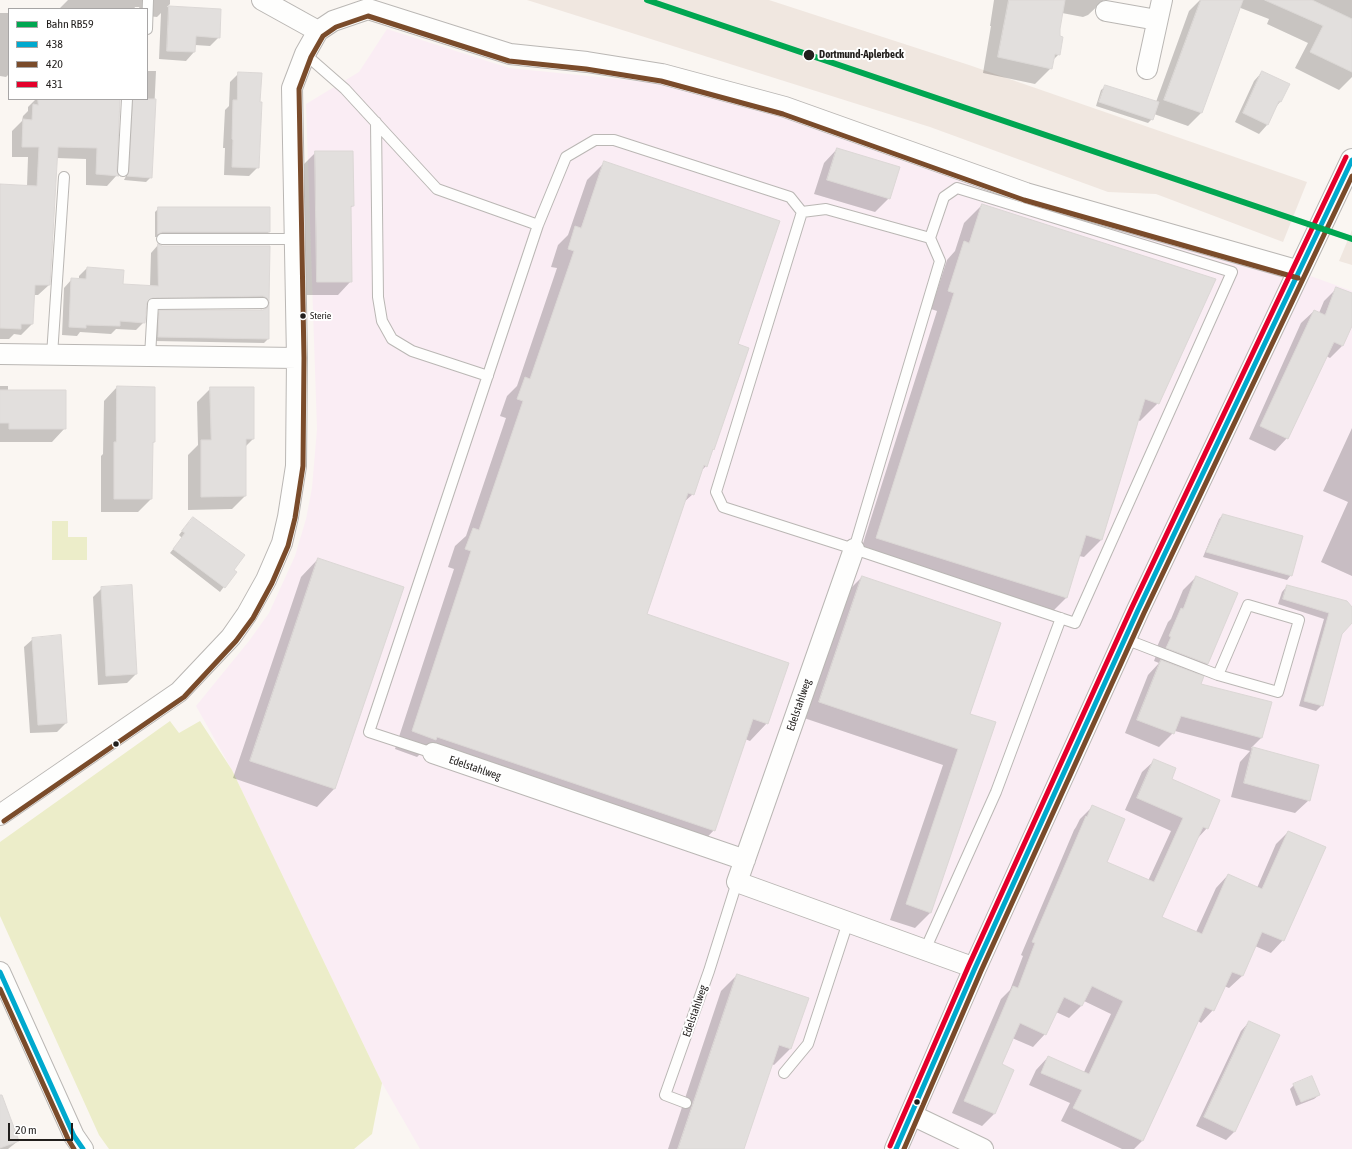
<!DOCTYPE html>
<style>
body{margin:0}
#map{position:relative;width:1352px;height:1149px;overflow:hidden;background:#faf6f2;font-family:"Asap Condensed",sans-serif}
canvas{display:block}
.legend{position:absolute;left:8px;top:8px;width:140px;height:92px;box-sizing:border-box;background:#fff;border:1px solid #a7a5a5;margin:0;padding:5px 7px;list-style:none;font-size:12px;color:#221f1d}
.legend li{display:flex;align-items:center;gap:8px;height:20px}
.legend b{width:20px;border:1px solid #a7a5a5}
.scale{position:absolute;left:8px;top:1123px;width:65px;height:18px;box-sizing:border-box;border:2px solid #221f1d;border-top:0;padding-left:5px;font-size:12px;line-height:14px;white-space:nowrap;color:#221f1d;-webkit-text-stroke:3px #fff;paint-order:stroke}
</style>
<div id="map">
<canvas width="1352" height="1149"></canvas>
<ul class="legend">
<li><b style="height:5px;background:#00a651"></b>Bahn RB59</li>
<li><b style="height:5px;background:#00a9ce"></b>438</li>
<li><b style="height:5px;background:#7a4b2a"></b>420</li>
<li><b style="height:5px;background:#e4002b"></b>431</li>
</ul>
<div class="scale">20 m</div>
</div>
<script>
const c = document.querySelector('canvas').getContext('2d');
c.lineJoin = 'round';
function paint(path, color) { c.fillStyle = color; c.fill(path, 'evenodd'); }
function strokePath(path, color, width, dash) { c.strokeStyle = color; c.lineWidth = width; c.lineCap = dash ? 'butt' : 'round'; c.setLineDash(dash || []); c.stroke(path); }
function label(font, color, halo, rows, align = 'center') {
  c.font = font + ' "Asap Condensed",sans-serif'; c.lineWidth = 4; c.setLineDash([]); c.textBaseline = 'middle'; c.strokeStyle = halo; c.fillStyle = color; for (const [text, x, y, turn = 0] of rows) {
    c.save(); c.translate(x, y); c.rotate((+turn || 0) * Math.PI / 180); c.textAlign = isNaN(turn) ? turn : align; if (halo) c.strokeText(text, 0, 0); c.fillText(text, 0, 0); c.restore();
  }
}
const built = new Path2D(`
 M527 0H769L969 65 1307 182 1283 242 1156 194 1108 192 930 127Z
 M1352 230V265L1339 261Z`);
const industrial = new Path2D(`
 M387 29 509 68 696 87 1015 198 1280 265 1352 291V1149H420L382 1083 232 770 196 706 249 641 269 613 295 556 306 519 312 488 317 429 306 104 359 72Z`);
const green = new Path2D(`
 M52 521H68V537H87V560H52Z
 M170 721 179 733 200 721 232 770 382 1083 372 1134 354 1149H109L99 1135 0 916V842Z`);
const shadow = new Path2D(`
 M68 0H170V4L167 7 220 10 219 37 210 46 195 45 194 52 186 61 159 59 161 13 157 17 147 16V9H140L139 7H135L134 9H59Z
 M994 0H1104L1088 15 1083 17 1062 13 1059 29V54L1052 61 1051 68 1035 84 983 73 991 26H990Z
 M1200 0H1209L1238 11 1201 113 1188 126 1154 114 1152 119 1148 123 1096 106 1101 90 1106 86 1156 102 1189 11Z
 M1220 0H1352V77L1339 90 1295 68 1308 43 1267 24 1269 19Z
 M0 13H9V74L6 77 0 76Z
 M147 71H156L151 177 146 182 124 180 126 176 129 101 131 99H147Z
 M1262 72 1288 85 1280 102 1276 107 1267 125 1259 134 1235 122 1254 81Z
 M239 73 258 167 249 176 224 175 225 148H223L225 110 229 106 230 82Z
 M36 99H120L116 171 117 175 107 186 86 185V159L56 158 49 285 38 295H34L32 324 21 335 14 334 9 339H0V185L27 186 28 157H12V131L22 121 23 116 28 111V107Z
 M837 149 889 198 875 212 814 194 824 163Z
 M316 152 353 206 350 208 351 281 338 295H304L302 166Z
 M605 162 737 345 713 449 711 452 706 466 700 472 693 494 683 503 645 615 767 723 750 741 745 739 714 830 697 848 420 754 417 757 395 749 454 569 448 567 455 546 466 536 506 418 500 416 507 396 517 386 557 268 551 267 558 245 568 235 587 180Z
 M982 205 1158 403 1140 421 1138 420 1101 540 1084 557 1079 556 1066 598 1049 615 859 556 937 311 931 309 947 260 955 251 964 223Z
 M159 208H269V232L265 236 155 237V212Z
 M158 245 162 246H269L268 302 261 310 259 305 254 304 145 305 144 322 136 330 116 329 111 334 80 332 77 336 62 335 64 288 72 279 79 280V276L87 268 122 285 150 287 151 253Z
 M1337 288 1352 294V324L1342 346 1330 358 1326 356 1287 438 1275 451 1249 439 1301 323 1314 311 1319 313 1324 301Z
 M268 306V339L264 343 154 341 155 316 160 311 265 310Z
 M0 386H8V391L65 428 52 442H0Z
 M117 387 154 442 152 444 151 499 138 512H101V456L103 454 104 401Z
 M211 388 253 439 245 447V496L232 509 188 510V455L198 445 197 402Z
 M1352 428V576L1321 562 1348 502 1323 491Z
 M1223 515 1291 575 1287 580 1203 557 1219 519Z
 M189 522 235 572 220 592 170 553 182 538 179 535Z
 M318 559 402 588 334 789 317 807 233 778 301 577Z
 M862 577 969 714 931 912 915 928 890 920 943 765 804 718 846 593Z
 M1196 577 1208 664 1197 675 1199 684 1262 737 1251 748 1318 766 1309 800 1295 813 1231 797 1240 762 1250 751 1175 731 1159 747 1125 733 1148 675 1159 663 1154 661 1158 650 1156 649 1168 622 1171 619 1183 590Z
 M1287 586 1352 608V621L1342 633 1322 705 1316 711 1299 706 1324 619 1278 604 1282 592Z
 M102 588 136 674 127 683 98 685 93 597Z
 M33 639 66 723 57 732 30 733 24 647Z
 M1155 760 1171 780 1207 828 1196 840 1160 917 1196 932 1216 888 1228 875 1257 888 1276 844 1288 832 1283 940 1271 953 1255 946 1242 976 1229 988 1224 986 1213 1010 1201 1023 1198 1021 1143 1140 1134 1149H1122L1061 1121 1070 1103 1029 1085 1036 1070 1048 1057 1084 1072 1111 1014 1084 1001 1082 1005 1069 1018 1056 1012 1045 1034 1033 1047 1012 1038 1000 1065 1013 1070 994 1114 982 1126 952 1113 1001 999 1010 990 1023 956 1021 955 1074 830 1076 827 1080 819 1093 806 1105 863 1148 881 1171 831 1125 810 1142 772Z
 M737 975 790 1049 774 1065 772 1064 743 1149H668L721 991Z
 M1249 1022 1235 1131 1226 1140 1196 1126 1241 1031Z
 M1294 1085 1319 1095 1314 1099 1296 1106 1290 1089Z
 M0 1121 18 1141 8 1149H0Z`);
const building = new Path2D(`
 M1009 0H1065L1060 29V36L1063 37 1060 55 1055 54 1052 69 998 57Z
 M1201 0H1243L1202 113 1164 100Z
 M1265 0H1312L1352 19V72L1310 52 1323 26Z
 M169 6 221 9 220 38 196 36 195 52 167 51Z
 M1262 71 1290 84 1281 102 1279 101 1268 125 1243 113Z
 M238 72 262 73 260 102H262L259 168 232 167 233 140 232 139 233 100H237Z
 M1105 85 1159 102 1153 120 1099 102Z
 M38 99H120L117 171 119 176 96 174 97 148 58 147 50 285H35L33 324H21V329L0 328V184L37 186 39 147H22L23 119 32 120 33 104 38 105Z
 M133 99H156L152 178 127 176 129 171Z
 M837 148 900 167 890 199 827 180Z
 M315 151H353L354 206H351L352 282H317Z
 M604 161 780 221 738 344 749 348 714 450 713 449 707 467 704 465 694 495 688 493 647 614 789 663 768 724 753 719 715 831 437 737 436 740 412 731 471 551 465 549 473 528 479 530 523 401 517 399 525 377 530 379 574 251 568 249 575 226 581 228Z
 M982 204 1216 279 1159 404 1145 399 1102 540 1086 535 1067 598 876 538 954 293 948 291 964 241 969 243Z
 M158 207H270V232H162L158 234Z
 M158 244 162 246H270L269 303 267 298 263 296 153 298 150 299 147 303 145 323 120 321V326L86 325V328L69 327 71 278 86 279 87 267 124 270 123 284 158 286Z
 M1336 287 1352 293V326L1343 346 1334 342 1288 439 1260 426 1314 310 1325 315Z
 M269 303V339L158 337 159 310H263L267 308Z
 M117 386 155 387V442H153L152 499H114V442H116Z
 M210 387H254V439H246V496L201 497V440H211Z
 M0 390H66V429H9V423H0Z
 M1223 514 1303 536 1292 576 1206 552Z
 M193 517 245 555 234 570 237 572 225 588 173 549 185 533 182 531Z
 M318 558 404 587 335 789 250 761Z
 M862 576 1001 623 970 714 996 722 931 913 906 904 958 749 819 702Z
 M1196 576 1238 593 1208 664 1166 648 1171 637 1169 636 1181 608 1183 609Z
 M132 585 137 674 106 676 101 587Z
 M1287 585 1347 601 1352 607V623L1342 634 1323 706 1304 701 1329 613 1283 599Z
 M61 635 67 723 38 725 32 638Z
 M1161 660 1204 676 1201 684 1272 702 1262 738 1181 716 1174 734 1137 720Z
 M1253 747 1319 765 1310 801 1244 783Z
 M1154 759 1176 768 1172 779 1220 800 1208 829 1203 827 1162 917 1202 934 1228 874 1262 889 1288 831 1326 847 1284 941 1262 932 1243 976 1232 972 1214 1011 1205 1007 1143 1141 1073 1108 1082 1090 1041 1073 1048 1056 1089 1074 1123 1001 1092 986 1082 1006 1064 997 1046 1035 1020 1023 1002 1064 1014 1070 995 1114 964 1101 1013 986 1018 988 1035 943 1032 942 1086 816 1087 817 1092 805 1125 819 1107 862 1154 882 1183 818 1137 798Z
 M737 974 809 998 791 1049 779 1045 744 1149H678Z
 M1249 1021 1280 1035 1235 1132 1204 1117Z
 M1312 1076 1320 1095 1301 1102 1293 1084Z
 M0 1095H2L19 1141 0 1148Z`);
const lane = new Path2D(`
 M147 29 148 0
 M305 54 345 89 437 189 538 225 369 732 433 753
 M376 122 378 297 382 321 392 339 412 351 488 376
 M123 171 127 99
 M802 212 826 209 930 238 940 261 854 549
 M538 225 566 157 595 140H614L790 197 802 212 716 492 723 507 854 549 1075 623 1232 272 957 188 944 197 930 238
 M162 239H296
 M52 355 64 177
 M150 356 153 304 263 303
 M1125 639 1218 675 1278 692 1299 620 1248 605 1218 675
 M925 950 996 792 1061 618
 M784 1073 808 1044 848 922
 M686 1103 665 1095 709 971 737 882`);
const street = new Path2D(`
 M262 0 318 31
 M1106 11 1157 20
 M1147 69 1162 0
 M0 354 297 358
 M854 549 737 882 975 968
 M433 753 745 860
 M0 815 179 692 231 637 247 614 266 580 282 543 288 517 296 466 297 358 292 88 305 54 318 31 333 21 368 9 510 54 587 62 662 74 785 107 1026 193 1300 271
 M0 972 74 1136 83 1149
 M912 1115 983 1149`);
const secondary = new Path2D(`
 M896 1149 975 968 1138 610 1352 160`);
const bus1 = new Path2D(`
 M0 972 74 1136 83 1149
 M896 1149 975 968 1138 610 1352 160`);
const bus2 = new Path2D(`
 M4 821 184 697 236 641 253 618 272 583 288 546 295 518 303 466 304 358 299 89 311 57 323 36 336 27 368 16 509 61 586 69 661 81 783 114 1024 200 1298 278
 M0 989 68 1139 74 1149
 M904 1149 981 971 1144 613 1352 176`);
const bus3 = new Path2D(`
 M890 1146 969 965 1132 607 1346 157`);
const rail1 = new Path2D(`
 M647 0 1352 239`);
const markers = [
 [809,55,6,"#221f1d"],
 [303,316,3.5,"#221f1d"],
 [116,744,3.5,"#221f1d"],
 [917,1102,3.5,"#221f1d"]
];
const busNames = [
 ["Sterie",310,316]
];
const stopNames = [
 ["Dortmund-Aplerbeck",819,55]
];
const streetNames = [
 ["Edelstahlweg",799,705,-71],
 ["Edelstahlweg",475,768,19],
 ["Edelstahlweg",695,1011,-71]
];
paint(built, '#f0e7e0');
paint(industrial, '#faedf4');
paint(green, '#ecedc9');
paint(shadow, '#0003');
paint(building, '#e2dfdd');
strokePath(building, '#dcd8d6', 1);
strokePath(lane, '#bab7b4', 12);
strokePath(street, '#bab7b4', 22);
strokePath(secondary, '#bab7b4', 24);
strokePath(lane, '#fefefd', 10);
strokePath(street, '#fefefd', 20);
strokePath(secondary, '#fefefd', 22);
strokePath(bus1, '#00a9ce', 5);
strokePath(bus2, '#7a4b2a', 5);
strokePath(bus3, '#e4002b', 5);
strokePath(rail1, '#00a651', 6);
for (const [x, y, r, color] of markers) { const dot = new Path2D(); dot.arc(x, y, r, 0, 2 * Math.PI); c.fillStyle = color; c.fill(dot); strokePath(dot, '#fff', 1.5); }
label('10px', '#221f1d', '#fff', busNames, 'left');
label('bold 11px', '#221f1d', '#fff', stopNames, 'left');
label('11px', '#221f1d', '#fff', streetNames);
</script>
